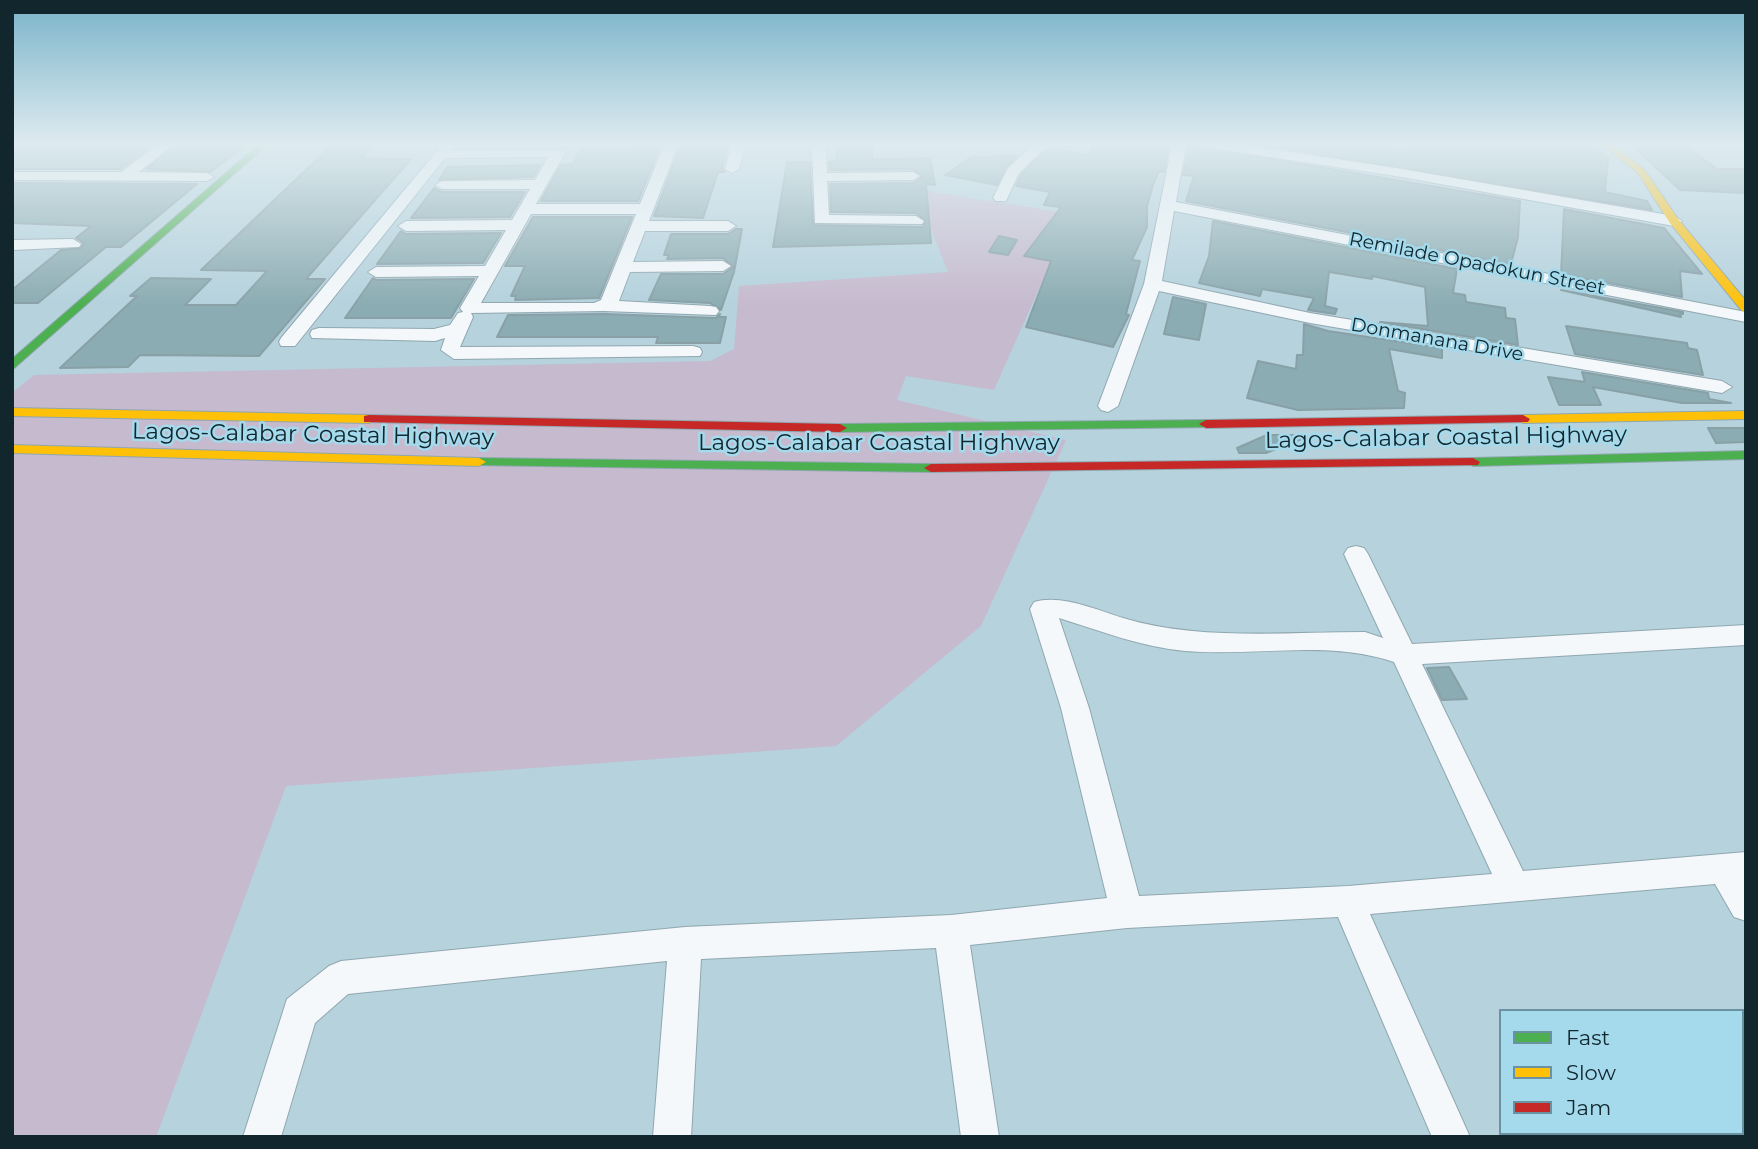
<!DOCTYPE html>
<style>
body{margin:0}
#map{position:relative;width:1758px;height:1149px;overflow:hidden;background:#b5d2dd;font-family:Montserrat,sans-serif}
canvas{display:block}
.frame{position:absolute;inset:0;border:14px solid #11262d;pointer-events:none}
.legend{position:absolute;left:1499px;top:1009px;width:245px;height:126px;box-sizing:border-box;background:#a5daed;border:2px solid #6a92a0;margin:0;padding:9px 12px;list-style:none;font-size:21px;color:#11262d}
.legend li{display:flex;align-items:center;gap:14px;height:35px}
.legend b{width:35px;border:2px solid #6a92a0}
</style>
<div id="map">
<canvas width="1758" height="1149"></canvas>
<div class="frame"></div>
<ul class="legend">
<li><b style="height:9px;background:#4caf50"></b>Fast</li>
<li><b style="height:9px;background:#ffc107"></b>Slow</li>
<li><b style="height:9px;background:#c62828"></b>Jam</li>
</ul>
</div>
<script>
const c = document.querySelector('canvas').getContext('2d');
c.lineJoin = 'round';
function paint(path, color) { c.fillStyle = color; c.fill(path, 'evenodd'); }
function strokePath(path, color, width, dash) { c.strokeStyle = color; c.lineWidth = width; c.lineCap = dash ? 'butt' : 'round'; c.setLineDash(dash || []); c.stroke(path); }
function label(font, color, halo, rows, align = 'center') {
  c.font = font + ' Montserrat,sans-serif'; c.lineWidth = 5; c.setLineDash([]); c.textBaseline = 'middle'; c.strokeStyle = halo; c.fillStyle = color; for (const [text, x, y, turn = 0] of rows) {
    c.save(); c.translate(x, y); c.rotate((+turn || 0) * Math.PI / 180); c.textAlign = isNaN(turn) ? turn : align; if (halo) c.strokeText(text, 0, 0); c.fillText(text, 0, 0); c.restore();
  }
}
const green = new Path2D(`
 M915 189 1072 214 994 390 906 376 897 400 1066 440 981 626 836 746 286 786 156 1137H12V393L34 375 710 361 734 349 739 286 948 272Z`);
const building = new Path2D(`
 M12 145H154L120 169H12Z
 M175 145H247L210 172 146 169Z
 M332 145H374L362 158 411 159 306 279H325L259 356 140 355 128 367 60 368 137 296H130L151 278 211 279 185 305H236L267 271 201 270Z
 M687 145H728L722 168 725 172H718L703 218 654 216 680 147Z
 M838 145H872V159L930 158 935 185 926 184 931 243 773 247 787 162H810L813 225 922 227 926 222 916 213 831 212 830 184 913 183 922 177 913 169 830 170 829 162 836 161Z
 M1091 145H1169L1164 172 1159 171 1153 185 1147 206V227L1132 260 1140 261 1126 314 1129 315 1113 347 1026 327 1051 261 1024 256 1061 207 1044 205 1050 192 1016 186 1021 175 1047 149 1090 155Z
 M1189 145 1520 201 1518 237 1511 264 1186 201 1194 176 1183 175Z
 M1259 145H1378L1408 150V145L1595 146 1608 158 1605 192 1647 201 1652 210Z
 M1632 145H1685L1717 169H1746V193L1680 190Z
 M633 147H660L638 201H541L561 165 573 164 581 148Z
 M1017 156 1006 167 997 185 945 175 971 157Z
 M540 165 533 177 439 180 447 167Z
 M12 183 197 184 121 247H106L38 303H12V290L61 250 81 248 84 243 76 238 91 226 12 223Z
 M434 188 442 192H525L510 217 411 218Z
 M1564 209 1664 228 1702 274 1680 271 1682 297 1561 274Z
 M533 217H632L599 298 515 300 516 296H511L525 266H505Z
 M1213 221 1457 269 1453 293 1465 295 1466 302 1505 308 1506 318 1515 319 1518 345 1380 322 1428 326 1425 287 1372 276V279L1329 272 1325 306 1337 309 1335 314 1308 310 1314 298 1262 289 1260 296 1199 283 1209 256Z
 M736 229H742L734 272 721 310 710 303 649 300 661 274H723L733 267 723 258 667 259 669 255H664L671 234H728Z
 M401 231 406 234 501 233 483 263 377 264Z
 M999 236 1017 240 1008 255 989 252Z
 M373 278 376 280 474 279 451 318H345Z
 M1561 290 1683 312V314L1680 313 1681 317Z
 M1173 297 1206 304 1199 340 1164 334Z
 M604 314 716 318 720 314 719 317H726L720 343H656L658 337H497L508 315Z
 M1304 324 1328 331 1442 348V358L1389 349 1398 391 1405 393 1404 408 1298 410 1247 398 1258 361 1296 369 1297 355H1303Z
 M1566 326 1687 343 1688 348 1697 350 1703 375 1575 354Z
 M1582 372 1708 393 1709 399 1731 403H1682L1593 387 1601 405H1559L1548 377 1585 382Z
 M1708 428H1746V442L1716 443Z
 M1267 435H1299L1304 438 1266 453H1239L1237 448Z
 M1449 667 1467 699 1442 700 1427 668Z`);
const street = new Path2D(`
 M158 145H173L139 172 207 173 214 177 207 181 12 180V172H121Z
 M442 145H456L452 150H563L565 153 536 204H640L664 145H678L649 221H728L736 226 728 231H645L633 262 723 261 731 266 723 271 630 272 619 301 710 306 716 307 719 311 716 315 604 311 471 313 473 317 460 347 693 346 700 348 702 352 700 356 454 359 441 350 445 338 435 341 312 338 310 334 312 330 319 328 434 329 450 325 458 313 463 312 460 308 479 276 376 277 368 272 376 267 485 266 506 230 406 231 398 226 406 221 512 220 530 189H442L435 185 442 181 535 180 548 157 445 158 295 346H281L279 342 281 338ZM531 214H636L601 300 594 303H481Z
 M731 145H745L739 169 732 173 725 169Z
 M812 145H826L827 173 913 172 920 176 913 180 827 181 829 215 916 216 924 221 922 224 815 223Z
 M1033 145H1048L1019 173 1006 201H996L993 198 1008 168Z
 M1172 145H1186L1176 202 1746 312V322L1174 211 1162 281 1310 313 1722 381 1732 387 1722 393 1310 323 1159 291 1118 406 1108 412 1101 410 1098 406 1144 284Z
 M1210 145H1243L1396 168 1674 216 1682 221 1674 226 1396 176 1217 149Z
 M73 239 81 244 79 247 12 250V240Z
 M1356 546 1364 548 1368 554 1412 644 1746 625V645L1422 664 1523 871 1746 852V921L1734 917 1715 884 1370 914 1470 1137H1432L1338 917 1127 928 970 945 999 1137H961L936 948 701 959 691 1137H653L667 961 348 994 315 1023 281 1137H243L287 999 329 966 341 961 685 927 951 915 1107 898 1061 708 1030 609 1034 602C1062 594 1096 610 1123 618 1200 641 1286 632 1365 632L1383 638 1344 554 1348 548ZM1059 618C1100 631 1142 647 1185 651 1254 657 1328 639 1394 662L1492 874 1348 886 1139 896 1089 708Z`);
const fast = new Path2D(`
 M258 145H267L12 370V359Z
 M1206 420 1213 424 1211 427 840 432 833 428 840 424Z
 M1746 451V459L1473 466 1466 462 1473 458Z
 M479 458 931 464 938 468 931 472 474 465 472 462Z`);
const slow = new Path2D(`
 M1603 145H1612L1644 169 1678 219 1746 301V312L1742 311 1670 223 1638 173Z
 M12 408 369 415 376 419 369 423 12 416Z
 M1746 411V419L1523 423 1516 419 1523 415Z
 M12 445 479 458 486 462 479 466 12 453Z`);
const jam = new Path2D(`
 M369 415 840 424 847 428 840 432 364 422V416Z
 M1523 415 1530 419 1528 422 1206 428 1199 424 1206 420Z
 M1473 458 1480 462 1478 465 931 472 924 468 931 464Z`);
const farStreetnames = [
 ["Remilade Opadokun Street",1477,264,11],
 ["Donmanana Drive",1437,340,10]
];
const streetNames = [
 ["Lagos-Calabar Coastal Highway",313,435,1],
 ["Lagos-Calabar Coastal Highway",1446,438,-1],
 ["Lagos-Calabar Coastal Highway",879,443]
];
paint(green, '#c6bace');
paint(building, '#8bacb2');
strokePath(building, '#88a0a6', 2);
strokePath(street, '#90a7af', 2);
strokePath(fast, '#90a7af', 2);
strokePath(slow, '#90a7af', 2);
strokePath(jam, '#90a7af', 2);
paint(street, '#f4f8fa');
paint(fast, '#4caf50');
paint(slow, '#ffc107');
paint(jam, '#c62828');
const sky = c.createLinearGradient(0, 0, 0, 306);
sky.addColorStop(0, '#79b3c9');
sky.addColorStop(0.47, '#deebf0');
sky.addColorStop(1, '#deebf000');
c.fillStyle = sky;
c.fillRect(0, 0, 1758, 306);
label('19px', '#11262d', '#a5daed', farStreetnames);
label('23px', '#11262d', '#a5daed', streetNames);
</script>
